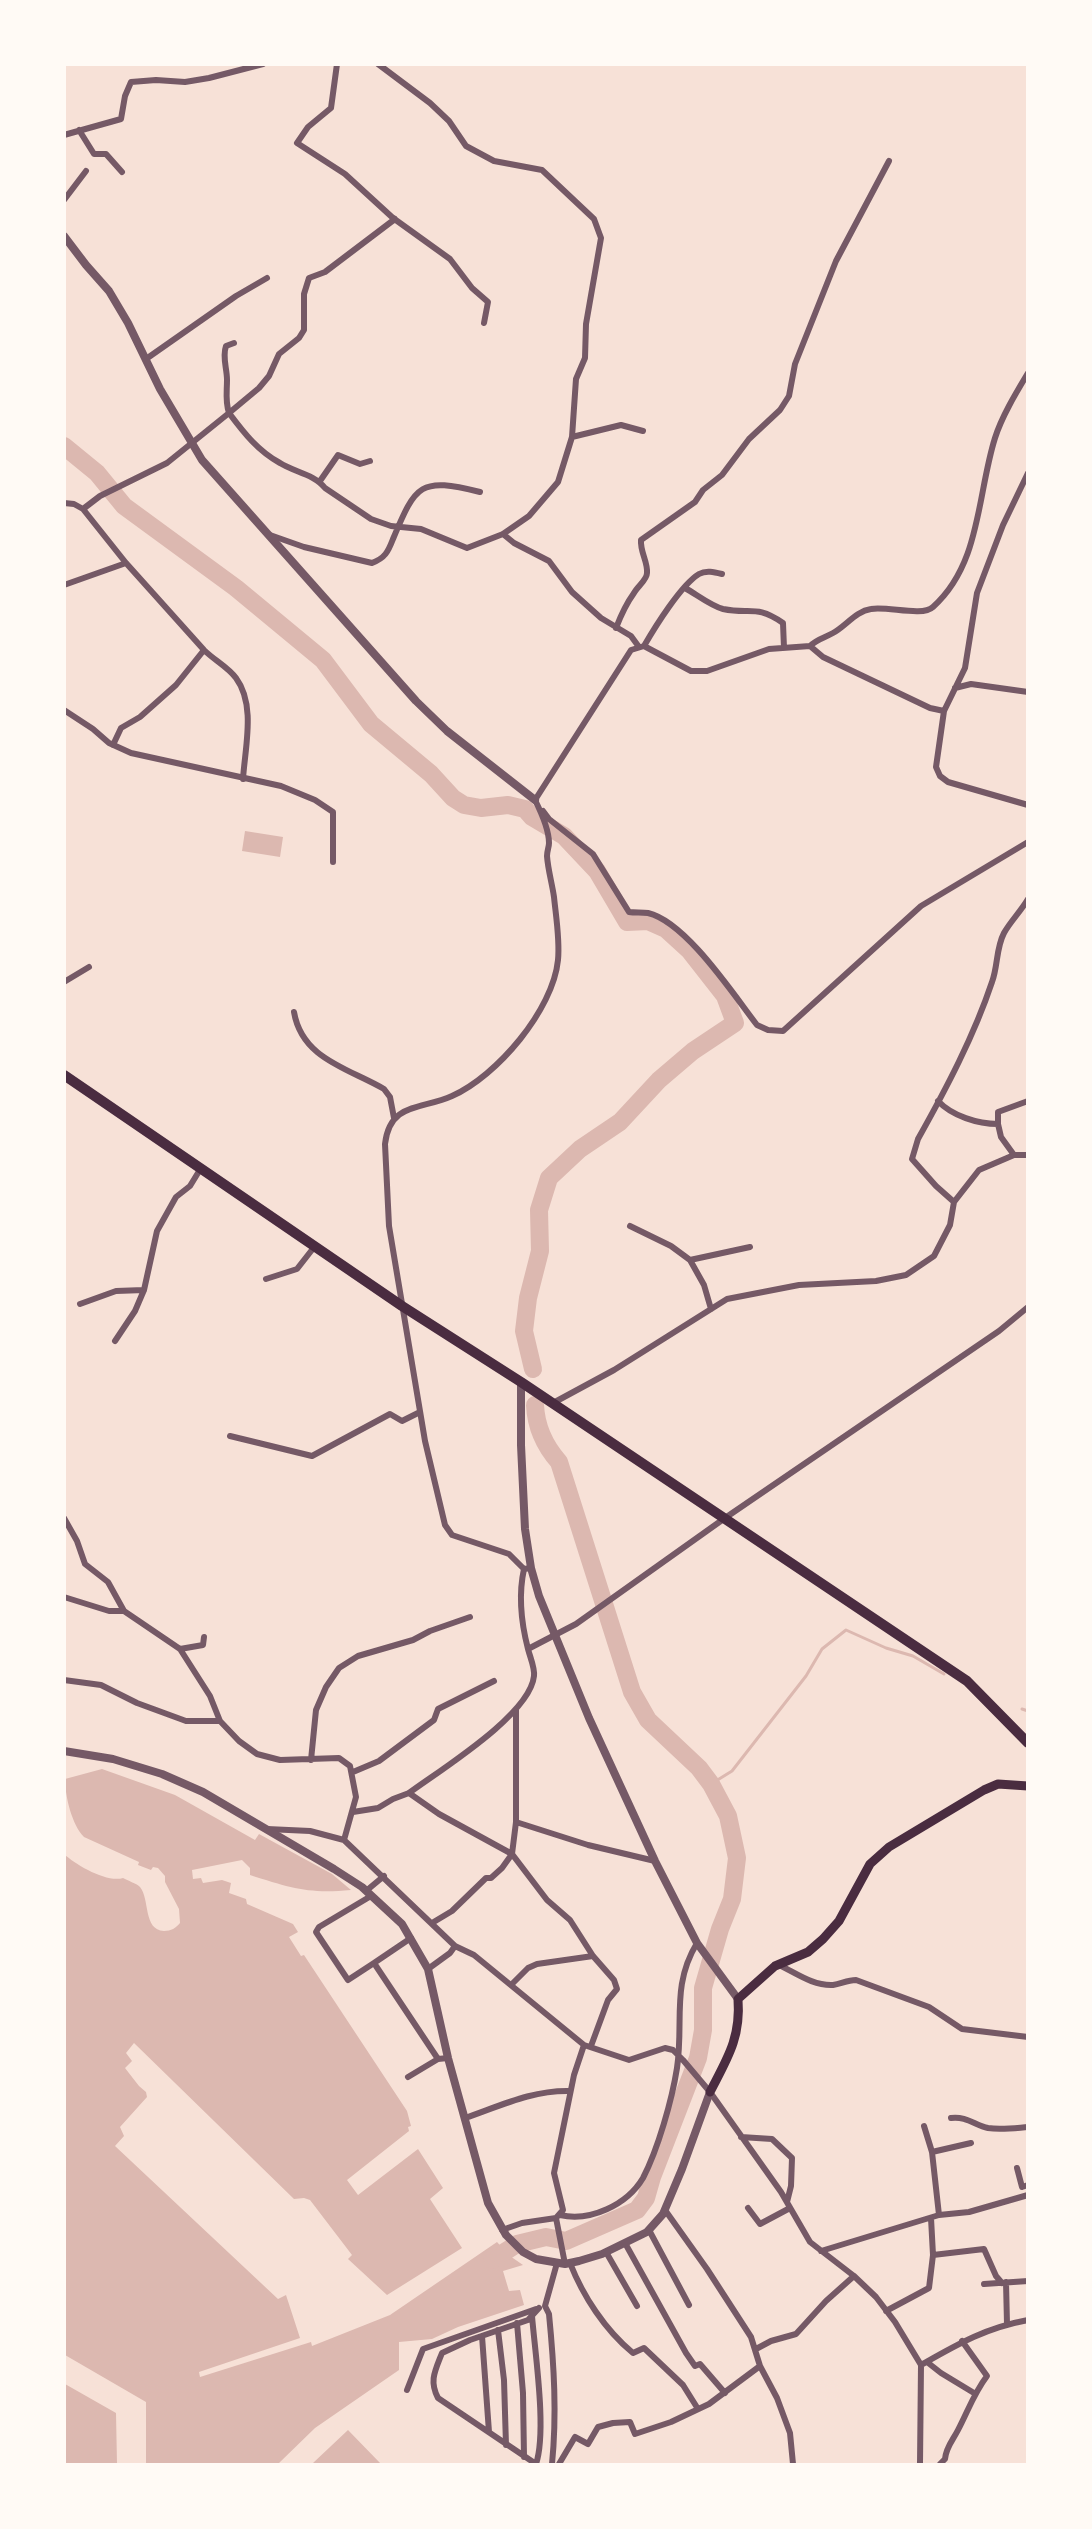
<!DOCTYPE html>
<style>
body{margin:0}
#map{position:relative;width:1092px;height:2529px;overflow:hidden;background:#f7e1d7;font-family:"Exo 2",sans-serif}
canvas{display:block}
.frame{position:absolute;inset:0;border:66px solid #fffaf5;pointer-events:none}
</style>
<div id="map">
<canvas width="1092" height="2529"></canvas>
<div class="frame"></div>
</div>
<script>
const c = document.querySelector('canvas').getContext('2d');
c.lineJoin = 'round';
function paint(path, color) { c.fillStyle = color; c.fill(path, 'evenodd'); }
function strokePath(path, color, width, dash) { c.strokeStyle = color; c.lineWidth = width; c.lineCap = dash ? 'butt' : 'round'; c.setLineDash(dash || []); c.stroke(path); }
const water = new Path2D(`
 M245 831 283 837 280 857 242 851Z
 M102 1769 175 1795 255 1840 259 1834 332 1874 351 1890C308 1894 291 1888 250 1875V1868L242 1860 192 1870 193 1879 201 1878 203 1883 222 1880 231 1883 229 1893 246 1899 247 1904 293 1924 298 1932 289 1937 301 1956 304 1955 407 2111 411 2126 408 2127 409 2131 347 2180 358 2195 418 2149 443 2188 430 2199 462 2248 387 2295 348 2259 352 2255 310 2200 304 2198 294 2199 134 2043 126 2053 132 2061 125 2068 139 2086 146 2092 147 2097 120 2127 124 2136 115 2146 278 2299 286 2295 300 2338 199 2372 200 2377 311 2342 312 2346 390 2315 497 2242 510 2256 523 2265 503 2271 509 2291 520 2290 524 2305 458 2327 432 2339 399 2342V2370L315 2428 278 2464H65L64 1854C76 1865 107 1883 123 1878 128 1881 136 1883 140 1887 150 1899 143 1930 164 1931 171 1931 176 1928 180 1923L179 1909 165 1882V1876L158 1868 153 1867 151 1870 138 1865 139 1862 84 1837C72 1825 65 1796 65 1779Z
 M348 2430 381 2464H313V2463Z`);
const pier = new Path2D(`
 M65 2355 146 2402V2464H117L116 2413 65 2384Z`);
const stream = new Path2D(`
 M1022 1709 1028 1711
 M711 1784 732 1771 806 1676 822 1649 846 1630 886 1648 913 1656 944 1674`);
const river = new Path2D(`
 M64 446 97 473 124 506 236 588 323 660 371 724 431 774 453 798 464 805 481 808 508 805 525 809 532 817 564 836 597 871 627 922 648 921 666 929 689 950 725 996 735 1023 693 1051 659 1080 620 1122 580 1149 549 1178 539 1210 540 1251 528 1298 524 1331 533 1369
 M492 2260 517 2244 546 2237 566 2241 637 2210 646 2198 652 2177 698 2058 703 2030V1988L720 1929 732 1899 737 1858 728 1816 711 1784 699 1768 648 1720 632 1692 559 1462C544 1445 536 1427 535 1405`);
const minor = new Path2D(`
 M337 64 331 108 308 127 297 143 345 174 393 218 450 259 472 288 488 302 484 323
 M79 130 94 154H106L122 172
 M64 135 121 119 125 96 131 82 156 80 185 82 209 78 263 64
 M64 200 86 171
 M234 343 226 346C222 357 227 368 227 380 227 392 225 401 229 413L259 388 269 376 279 354 299 338 304 330V294L309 278 325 272 395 219
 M146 359 236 296 267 278
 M572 437 621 425 643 431
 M1028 473 1003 525 977 593 965 668 944 711 936 767 940 776 948 782 1028 805
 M320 481 338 455 360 464 370 461
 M64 503 74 504 83 509 126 563 204 650C214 660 228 667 236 678 256 705 245 747 243 779
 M83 509 100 496 167 463 229 413C244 433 258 451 280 463 294 472 314 474 325 488L371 519 391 526 421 529 467 548 503 534 529 516 558 482 572 437 576 379 585 358 586 324 601 238 594 219 542 170 494 161 466 146 449 121 430 103 378 64
 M503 534 514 543 549 561 572 592 601 618 631 636 639 647
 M270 535 304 547 372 563C385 558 388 552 393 539 416 484 420 477 480 492
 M64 585 126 563
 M685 588C696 594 711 606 723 609 751 615 755 604 783 623L784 648
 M616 628C621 615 626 604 634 593 637 587 647 580 647 573 648 562 640 552 641 540L695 502 703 490 722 475 749 439 780 410 789 396 795 364 836 261 889 161
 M644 646C655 627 681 585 699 574 706 570 714 572 722 574
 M810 646 823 657 930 708 944 711
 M955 688 971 684 1028 692
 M64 710 93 729 109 743 131 753 281 786 315 800 333 812V862
 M113 745 121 728 140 717 176 685 204 650
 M535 800 631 650 644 646 691 671H707L769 649 810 646C817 639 824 638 833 633 846 626 856 611 871 609 888 606 922 617 933 607 981 564 977 495 995 438 1002 416 1016 393 1028 373
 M543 811 549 819 593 854 629 912C635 913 642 912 648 913 686 922 733 994 757 1025L768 1030 783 1031 921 906 1028 842
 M64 982 89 967
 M294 1012C302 1059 348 1068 384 1089L390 1097 394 1118
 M938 1101C952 1116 978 1124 998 1124L1001 1137 1014 1155
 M998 1124V1112L1028 1101
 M954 1202 936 1186 912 1159 918 1139C946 1089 974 1036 992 982 998 966 996 948 1004 933 1010 922 1021 911 1028 899
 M630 1226 671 1246 690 1260
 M266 1279 297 1269 315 1246
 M80 1304 116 1291 144 1290
 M711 1309 704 1285 690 1260 750 1247
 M115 1341 135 1311 144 1290 157 1231 176 1197 190 1186 201 1168
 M553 1403 614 1370 727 1299 799 1285 876 1281 906 1275 934 1256 950 1225 954 1202 979 1170 1014 1155H1028
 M230 1436 312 1456 390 1414 402 1421 420 1412
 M64 1518 77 1541 85 1564 108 1582 124 1611 180 1649 210 1696 220 1721 239 1741 257 1754 280 1760 339 1758 350 1766 356 1797 344 1840
 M531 1568 524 1569 509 1554 452 1535 445 1525 425 1441 389 1226 385 1144C390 1102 421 1110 452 1096 497 1076 553 1010 558 960 560 940 556 917 554 897 552 883 548 870 547 856 547 851 549 847 549 843 549 829 541 812 535 800
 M524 1569C518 1596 521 1622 528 1649
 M64 1597 109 1611H124
 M180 1649 203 1645 204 1637
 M64 1680 101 1685 137 1703 186 1721H220
 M311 1760 316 1710 326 1687 339 1668 358 1656 413 1640 430 1631 470 1617
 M353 1772 379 1761 434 1720 438 1709 494 1681
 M409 1793 439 1814 512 1854 547 1900 570 1920 593 1956 614 1980 617 1989 608 2000 591 2046
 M353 1812 378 1808 393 1799 409 1793C440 1770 530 1715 534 1676 535 1668 530 1657 528 1649L576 1624 725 1518 999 1331 1028 1307
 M516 1822 588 1845 655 1861
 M267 1829 310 1831 344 1840 455 1946 474 1955 584 2045 629 2060 665 2048 673 2050 683 2060 710 2092 781 2192 810 2242 854 2276 876 2297 895 2322 921 2365 920 2464
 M366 1891 384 1876
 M371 1896 319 1927 316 1932 348 1980 374 1963 438 2059 448 2058
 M432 1923 452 1911 486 1878H491L502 1868 512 1854 516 1822V1710
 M374 1963 411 1938
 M779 1965C796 1973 813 1986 833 1985 841 1984 847 1980 856 1980L929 2007 962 2029 1028 2037
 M428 1969 450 1953 455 1946
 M512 1984 528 1968 537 1964 593 1956
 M408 2077 438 2059
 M465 2118C500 2106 532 2090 570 2091
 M951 2118C966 2116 975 2125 988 2128 1001 2130 1015 2128 1028 2127
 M924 2126 932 2152 939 2215
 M741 2137 772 2139 792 2158 791 2186 787 2202
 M932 2152 971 2143
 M1017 2168 1022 2187 1028 2185
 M748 2208 760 2224 790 2208
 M665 2210 707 2269 751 2337 760 2366 777 2398 790 2433 793 2464
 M560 2215C590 2222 627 2205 643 2178 658 2149 672 2100 677 2068 684 2022 671 1986 697 1943
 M502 2230 522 2223 556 2218
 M649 2230 689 2305
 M625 2243 686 2353 695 2366 700 2364 725 2393
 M821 2251 939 2215 969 2212 1028 2195
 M606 2252 637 2306
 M933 2255 984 2249 996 2276 1002 2283
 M570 2263C583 2296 605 2330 633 2353L644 2348 683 2385 698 2409
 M565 2264 556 2218 563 2210 554 2173 574 2075 584 2045
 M1006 2282 1007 2324
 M984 2284 1028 2281
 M886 2311 929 2288 933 2255 931 2218
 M532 2316C535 2353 547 2431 536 2464
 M517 2323 523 2393 524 2457
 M498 2330 504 2380 506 2445
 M482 2336 489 2432
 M756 2349 771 2341 796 2334 826 2301 854 2276
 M927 2362 941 2373 974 2393
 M921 2365C958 2344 985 2328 1028 2320
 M407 2390 423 2349 536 2309
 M536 2464 438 2398C429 2381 435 2371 442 2353L470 2340 528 2320 539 2308
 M552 2464C557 2414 554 2365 549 2314L545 2306 557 2263
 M559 2464 575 2437 588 2444 598 2427 613 2423 630 2422 635 2434 671 2422 709 2404 760 2366
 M940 2464 945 2459C946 2447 953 2440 958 2430 968 2411 974 2393 987 2376L962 2341`);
const tertiary = new Path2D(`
 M64 236 86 265 109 291 128 323 160 389 202 460 416 701 447 731 535 800
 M521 1382V1445L525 1529 531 1568 539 1596 589 1718 655 1861 697 1943 738 1999
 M64 1751 113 1759 162 1774 203 1792 334 1869 362 1887 402 1924 428 1969 448 2058 488 2203 506 2235 523 2252 536 2259 565 2264 579 2261 602 2254 647 2232 663 2214 682 2169 710 2092`);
const primary = new Path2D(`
 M710 2092C727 2059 741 2038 738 1999L775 1966 808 1952 823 1939 839 1921 870 1864 889 1847 984 1790 998 1784 1028 1786`);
const trunk = new Path2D(`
 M64 1075 402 1306 521 1382 967 1681 1028 1743`);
paint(water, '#dcb8b0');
paint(pier, '#f7e1d7');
strokePath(stream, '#dcb8b0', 3);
strokePath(river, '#dcb8b0', 18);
strokePath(minor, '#755966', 6);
strokePath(tertiary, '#755966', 8);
strokePath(primary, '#4a2c40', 9);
strokePath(trunk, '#4a2c40', 10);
</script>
